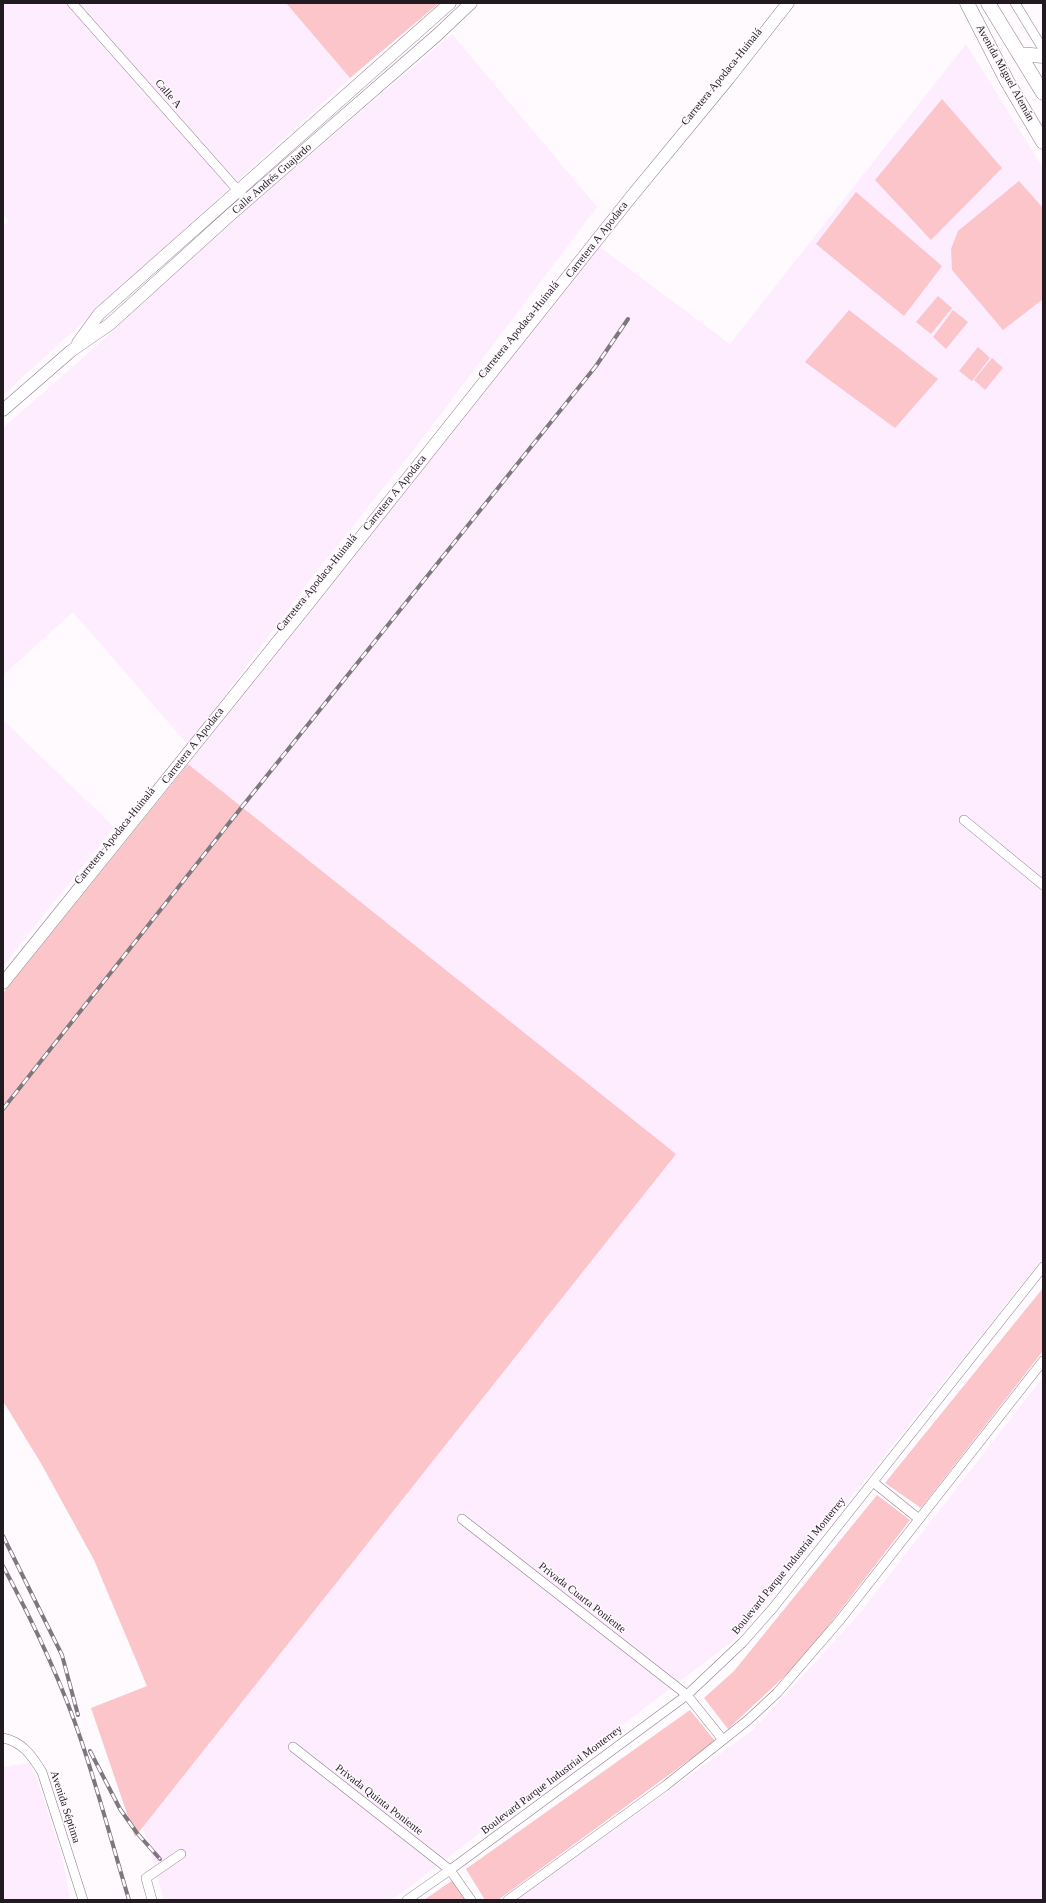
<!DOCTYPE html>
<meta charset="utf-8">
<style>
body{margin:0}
#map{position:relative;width:1046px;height:1903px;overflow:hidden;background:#fefafe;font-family:"Times New Roman",serif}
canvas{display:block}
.frame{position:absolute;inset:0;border:4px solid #211b21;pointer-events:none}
</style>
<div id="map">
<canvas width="1046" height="1903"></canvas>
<div class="frame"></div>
</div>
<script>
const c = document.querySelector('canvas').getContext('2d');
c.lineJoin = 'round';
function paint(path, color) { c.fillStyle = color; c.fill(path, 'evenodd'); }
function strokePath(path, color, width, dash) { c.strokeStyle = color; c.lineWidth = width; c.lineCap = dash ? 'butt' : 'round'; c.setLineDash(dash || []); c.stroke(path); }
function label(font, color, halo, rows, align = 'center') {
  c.font = font + ' "Times New Roman",serif'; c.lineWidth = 3; c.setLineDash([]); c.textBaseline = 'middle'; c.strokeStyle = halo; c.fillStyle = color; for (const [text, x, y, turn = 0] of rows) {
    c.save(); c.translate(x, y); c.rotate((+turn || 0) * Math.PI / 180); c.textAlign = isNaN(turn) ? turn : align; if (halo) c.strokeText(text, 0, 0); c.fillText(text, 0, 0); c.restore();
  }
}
const built = new Path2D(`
 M3 3H286L350 78 3 395V225L9 222 3 213Z
 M452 34 597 207 412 452 312 577 188 745 73 612 3 675V428L102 341 218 233Z
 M966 44 1043 168V1258L738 1637 392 1900H164L143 1827 675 1154 188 764 597 245 730 344Z
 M3 720 114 827 3 966Z
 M1043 1377V1900H517L753 1730 856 1618Z
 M29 1763 36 1776 62 1856 70 1900H3V1767Z`);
const green = new Path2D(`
 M286 3H439L350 78Z
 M942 99 1002 168 931 240 875 180Z
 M1019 181 1043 208V299L1003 330 952 270 951 249 958 231Z
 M856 192 942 266 904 316 816 244Z
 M938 296 952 308 931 334 916 322Z
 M849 310 938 379 895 428 805 362Z
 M953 310 968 322 946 349 933 337Z
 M978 347 990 358 972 381 959 371Z
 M992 358 1003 368 985 390 974 380Z
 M188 764 676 1154 135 1837 91 1708 147 1686 94 1560 42 1465 3 1401V993Z
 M1043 1288V1351L921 1508 885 1483Z
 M877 1495 910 1520 802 1660 728 1729 704 1698 734 1671Z
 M690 1710 715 1741 498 1900H485L466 1869Z
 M453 1880 466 1900H424Z`);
const minor = new Path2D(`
 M72 3 242 195
 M1015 3 1043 49
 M964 820 1043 885
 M873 1482 919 1519
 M462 1519 687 1695 723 1740
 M3 1738C23 1742 32 1756 42 1772L83 1900
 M293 1747 450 1870 471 1900
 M152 1900 146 1878 181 1854
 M407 1900 450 1870 687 1695 743 1642 773 1608 1043 1267
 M508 1900 665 1786 748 1720 777 1693 840 1620 1043 1361`);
const major = new Path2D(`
 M78 343 99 314 450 3
 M3 410 71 351 110 324 230 215 436 36 471 3
 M3 983 304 609 631 197 729 78 788 3`);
const highway = new Path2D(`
 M967 3 1007 81 1043 142
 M988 3 1043 93
 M1019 54 1043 56`);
const rail = new Path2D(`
 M3 1109 241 808 596 366 628 319
 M3 1536 62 1655 78 1715
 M3 1566C33 1622 61 1680 81 1740 99 1793 113 1847 129 1900
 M90 1751 120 1809 137 1833 160 1859`);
const streetNames = [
 ["Avenida Miguel Alemán",1005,73,61],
 ["Carretera Apodaca-Huinalá",722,77,-51],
 ["Calle A",168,94,49],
 ["Calle Andrés Guajardo",272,179,-41],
 ["Carretera A Apodaca",597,240,-52],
 ["Carretera Apodaca-Huinalá",519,330,-51],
 ["Carretera A Apodaca",395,493,-51],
 ["Carretera Apodaca-Huinalá",317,583,-51],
 ["Carretera A Apodaca",193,746,-52],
 ["Carretera Apodaca-Huinalá",115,836,-51],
 ["Boulevard Parque Industrial Monterrey",789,1566,-51],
 ["Privada Cuarta Poniente",582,1598,38],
 ["Boulevard Parque Industrial Monterrey",552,1780,-37],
 ["Privada Quinta Poniente",379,1800,38],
 ["Avenida Séptima",65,1807,72]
];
paint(built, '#feecff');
paint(green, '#fbc5ca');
strokePath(minor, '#8b7c8c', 10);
strokePath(major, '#8b7c8c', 13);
strokePath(highway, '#8b7c8c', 15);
strokePath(minor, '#fff', 9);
strokePath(major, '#fff', 12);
strokePath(highway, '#fff', 14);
strokePath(rail, '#7d787d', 4);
strokePath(rail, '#fefafe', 2.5, [8]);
label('11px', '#211b21', '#fefafe', streetNames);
</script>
